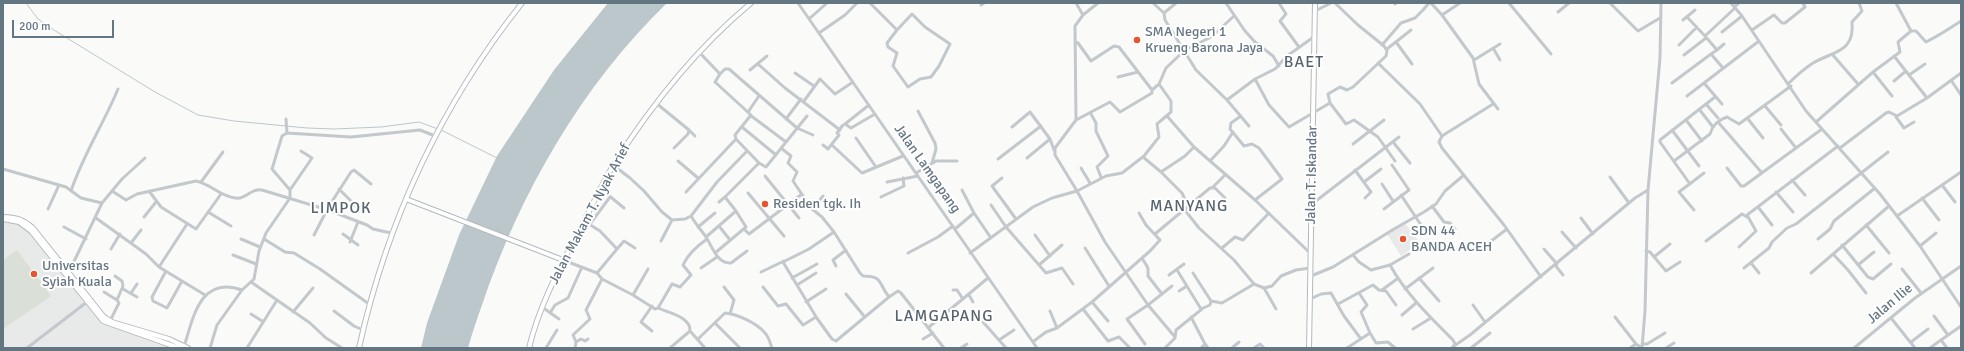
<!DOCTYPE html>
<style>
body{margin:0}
#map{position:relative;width:1964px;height:351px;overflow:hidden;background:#fafaf8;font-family:Signika,sans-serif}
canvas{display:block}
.frame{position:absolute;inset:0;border:4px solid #657683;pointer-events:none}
.scale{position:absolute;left:12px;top:20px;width:102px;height:18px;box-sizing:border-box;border:2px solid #657683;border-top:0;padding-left:5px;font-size:12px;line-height:14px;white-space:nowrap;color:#657683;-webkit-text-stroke:3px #fff;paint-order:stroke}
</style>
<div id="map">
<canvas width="1964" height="351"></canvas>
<div class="frame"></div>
<div class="scale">200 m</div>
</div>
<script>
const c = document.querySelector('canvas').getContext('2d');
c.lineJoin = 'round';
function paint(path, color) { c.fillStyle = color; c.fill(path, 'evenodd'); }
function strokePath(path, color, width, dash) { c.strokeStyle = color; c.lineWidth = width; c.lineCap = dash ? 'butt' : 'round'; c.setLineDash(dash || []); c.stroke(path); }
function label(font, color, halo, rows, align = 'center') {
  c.font = font + ' Signika,sans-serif'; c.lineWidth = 4; c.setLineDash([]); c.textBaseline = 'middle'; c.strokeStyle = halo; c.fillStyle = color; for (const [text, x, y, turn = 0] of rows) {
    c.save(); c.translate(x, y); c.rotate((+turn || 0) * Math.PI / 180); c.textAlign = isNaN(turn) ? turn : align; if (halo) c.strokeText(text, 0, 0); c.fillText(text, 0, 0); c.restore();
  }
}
const built = new Path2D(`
 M3 221 15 222 26 228 95 314 176 348H3Z
 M1404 222 1420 243 1401 256 1387 234Z`);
const green = new Path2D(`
 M17 250 51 296 3 329V260Z`);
const water = new Path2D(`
 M608 3H667C582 85 520 193 482 305 477 319 472 333 468 348H421L427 323 459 235 497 156 554 70Z`);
const stream = new Path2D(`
 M26 3 38 19 49 27 155 92 198 115 234 121 307 128 334 129 381 127 419 122 438 129
 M441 130 497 158`);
const street = new Path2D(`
 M798 3 1037 348
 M870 3 897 30
 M1076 3 1083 15
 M1098 3 1083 15 1075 26 1076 120 1055 148V155L1077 191 1105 242 1148 305 1127 319 1145 344
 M1153 3 1164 13
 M1176 3 1164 13 1165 20 1196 70 1227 100 1249 126
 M1226 3 1245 31 1255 42 1273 56 1279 66
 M1279 3 1286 14 1280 21 1299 47
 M1335 3 1358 25 1384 46 1387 51 1386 56 1353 87 1347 90 1340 87 1328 94 1330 103 1346 124 1354 120 1378 137 1395 161
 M1431 3 1442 15 1473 58 1479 84 1498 109
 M1509 3 1551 54
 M1610 3 1638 31 1660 18
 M1731 3 1742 16 1806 111 1880 194 1920 246 1961 307
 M1395 4 1396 3
 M981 5 984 3
 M1734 7 1739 3
 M1315 11 1331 3
 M1558 12 1569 3
 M912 14 925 27 950 44 939 66 931 77 920 79 908 87 893 66 897 53 888 47 887 43 897 30Z
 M1442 15 1460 3
 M1687 17 1705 36
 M809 19 827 3
 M1683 20 1695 10
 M1752 30 1774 15 1782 23H1785L1805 7 1803 3
 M1911 31H1916L1926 42C1938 36 1949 29 1961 21
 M1722 32 1742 16
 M819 33 845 15 857 3
 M1075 42 1078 43 1091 61 1114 46 1119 47 1152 90
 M1396 42 1412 64
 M1382 45 1401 23 1415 18 1423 10 1429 3
 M1679 45 1697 27
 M1493 48 1500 60
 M1387 49 1411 30
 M1717 50 1724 44
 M699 52 720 74 725 69H729L797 128 813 135
 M1832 54 1858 84
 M1684 55 1706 38
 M1894 56 1927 98
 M1473 58 1474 60 1500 44
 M1378 63 1420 104 1442 136 1493 104
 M758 64 785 88 840 130
 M1723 68 1711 54 1717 50 1705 36 1735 8
 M750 70 767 56
 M1873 72 1892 96
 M795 73 814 86
 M720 74 715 82 751 115 735 135 736 139
 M1909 75 1925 64
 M1118 77 1138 72
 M1255 79 1269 105 1289 127 1330 103
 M1951 80 1961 95
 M1894 81 1906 71
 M1672 83 1711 54
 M1789 83C1796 76 1804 69 1813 63 1834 51 1855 52 1852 22L1862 11 1859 3
 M1687 96 1704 83
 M1227 100 1255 79 1275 69 1287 56 1315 36
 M804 101 820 79 835 94 853 82
 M656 103 689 130 688 134 674 148
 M1706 104 1718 118
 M1722 104 1704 83 1759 41
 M869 105 845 124 851 128 875 114
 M1765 106 1781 125
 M1699 109 1713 127
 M918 111 935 143 936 149 932 163
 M748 112 759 96
 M1091 114 1096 123V131L1108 156 1097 167 1101 177
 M750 115 786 142
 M1167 116 1194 147 1255 200 1311 254
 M1241 116 1231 123 1230 129 1244 146 1252 144 1259 148 1282 179 1255 200
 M1896 117 1904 128 1914 122
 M286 119 287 133 282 136 272 169 290 190
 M786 119 801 99
 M1748 119 1763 138
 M1076 120 1110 102 1120 112 1152 93V90L1159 84 1166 68 1185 50 1211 37 1234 16
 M1686 120 1702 141
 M1718 122 1762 173
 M1816 122 1873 72 1900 52 1898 42 1911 31 1896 3
 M742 127 776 155
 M1012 127 1030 112 1050 139 1054 150
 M1781 129 1796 148
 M689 130 695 136
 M1672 130 1699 166
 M287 133 351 137 420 130 435 136
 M1442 136 1439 142 1442 148 1504 225 1541 277
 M856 138 876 167
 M1393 142 1410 163
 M1353 144 1384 120
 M823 145 828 149 839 135 837 133 843 125
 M833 146 862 173 903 156
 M781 148 791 156 788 163 797 172 793 181 811 208 822 217 834 232 860 273 863 276C883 276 878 283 889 297L898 291 901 293 944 348
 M1840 148 1886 113 1889 112 1897 116 1927 98 1961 73
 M1143 157 1161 172
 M1027 158 1050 139
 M998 159 1041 126
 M678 161 698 178
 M1210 161 1224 146 1233 132
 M1674 161 1710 134C1712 126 1718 120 1727 117L1739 124 1791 86
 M613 165 630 178 644 191 662 212 672 220 685 219 691 216 717 182 747 151
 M1081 168 1090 183
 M1727 168 1741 186H1744L1822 129
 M3 169 66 187 81 198 102 203 122 179 145 158
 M1355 170 1371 192 1365 198
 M916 173 936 161H957
 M765 176 799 218
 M1610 177 1629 203
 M1002 178 992 186 1016 219
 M1792 180 1805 195
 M201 182 223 152
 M887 182 918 176
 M1364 182 1381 169
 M1382 184 1393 201
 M1690 184 1660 142V140L1715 97
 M1942 185 1955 202
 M1213 187 1225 175
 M339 189 360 210
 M601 189 624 208
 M962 190 974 213
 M71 191C83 155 104 123 118 89
 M112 191 126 200 137 194 196 181C211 184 221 197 236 198 246 200 250 188 262 190L328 210 367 225 373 229 391 233
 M149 191 161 207 196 229 221 194
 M686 192 736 139 759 163 766 167 807 116
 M1776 192 1793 212
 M748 193 784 236
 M1401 195 1427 234
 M881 197 904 186 903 178
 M1922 198 1939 220
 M719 202 725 197
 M1312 204 1399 137
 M991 205 1006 227 1046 273 1062 268 1073 284
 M1188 206 1182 193 1161 172 1185 156 1194 147
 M1432 206 1444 222 1450 223 1455 229
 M1758 207 1772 225
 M48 209 59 185
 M813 209 823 196
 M1184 209 1199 228 1234 260 1254 284 1264 288 1272 286 1281 276 1296 270 1310 268
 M1384 209 1409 190 1392 165
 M1694 210 1679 192 1704 173
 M208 212 231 226
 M691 216C695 223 701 230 706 237 712 246 717 264 731 263L747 251
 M1897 216 1961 172
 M144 217 156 202
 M96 218 146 254 159 267 205 295
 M1581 218 1593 234
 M584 221 600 231 617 249 597 273
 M590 224 610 197
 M1866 225 1889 253
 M719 226 730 240
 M64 227 86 239
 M698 227 715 213
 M744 229 749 234 802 194
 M955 229 974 213 991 238
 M1562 232 1576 248
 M343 234 358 245
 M1155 234 1210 188H1215L1225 198
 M314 235 329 206 351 172 354 170 371 184
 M1035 235 1050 256
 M706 237 736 211
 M241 239 260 247
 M264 239 285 252 294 253 320 269 369 304
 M1818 239 1830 229 1834 221 1875 188
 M661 241 672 220
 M1706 241 1742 214 1747 217
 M350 242 358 222
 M131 243 141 230
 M1486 245 1507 229
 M1842 245 1868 277 1873 279 1891 264
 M1920 246 1936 233
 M1739 247 1756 231 1747 215 1838 146
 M1085 248 1109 286
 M1222 248 1235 237 1243 240 1269 213
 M111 249 120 234
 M617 249 624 241 635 248
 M1544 249 1557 264
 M1646 251 1650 252 1666 271 1680 262
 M715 253 746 227 736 211 725 197 759 163
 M908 253 938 237 953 226
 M970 253 1033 207 1052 198 1077 191 1106 176 1122 173 1144 156 1159 137 1157 124 1171 112V101L1159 84
 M1833 254 1848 270 1866 293
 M233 255 256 264
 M1353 255 1359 262 1371 270 1390 265 1409 254
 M1654 257 1670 244
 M1142 258 1148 268V276L1162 294
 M563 260 597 273 602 279 633 295 655 309 658 308C669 313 691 317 690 331L670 348
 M1751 263 1759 273
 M1039 265 1062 245
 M1390 265C1406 294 1430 317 1453 340L1455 344 1452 348
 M1555 265 1563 275
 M1858 265 1874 252
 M836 266 833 260 846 250
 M159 267 187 224
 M701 268 717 257
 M1744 268 1769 248 1772 242 1787 228 1796 224 1888 152
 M1902 269 1921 293
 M1177 270 1201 309 1210 305 1211 301
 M166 271 152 297 153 301 167 308 182 281
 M761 272 784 261
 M1193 273 1211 301 1222 303 1254 284
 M1811 273 1889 206
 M68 274 102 203
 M1169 275 1184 264
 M115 276 122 281 123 286 117 300
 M1311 276 1333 267 1394 229 1424 212 1436 204 1445 191 1464 175
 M792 278 817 264
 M1419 278 1439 301
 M251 282 310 323 326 338 342 348
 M797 285 816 273
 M1172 286 1148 305 1175 337
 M724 287 734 300 730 314
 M763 287 778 306 786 304 803 325 816 317 815 315 783 262 809 249 834 232
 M1264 288 1276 309
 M123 289 137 297
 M1405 289 1433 268
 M953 290H957L963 299
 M1382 290 1397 279
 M1179 291 1187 286
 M104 292 117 300 119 303 110 321
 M131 293 137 284
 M1359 293 1367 305 1361 312 1370 333
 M846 294 864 316
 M633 295 648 269
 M969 295 973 302
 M1310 299 1321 294 1331 293 1344 316 1361 339
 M806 302 826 289
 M1092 302 1108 321
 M1338 304 1373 285 1379 290 1386 291 1396 305
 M1473 305 1485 322
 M652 306 641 322 652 331
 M542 307 559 319
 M658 308 672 284 680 287 691 275 683 265C688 254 697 246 707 239
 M1083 309 1108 341 1119 337 1130 348
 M334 311 354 326 363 330
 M1050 311 1057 328
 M293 312 313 288
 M550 313 555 305 568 298 582 267
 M251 314 262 321
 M1402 315 1416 303
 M1934 316 1948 335
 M816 317 832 339 836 341 889 297
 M1191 317 1205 344
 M1615 317 1636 344 1642 348
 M1891 318 1915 348
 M983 322 1006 348
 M715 323 740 348
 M929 327 988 278
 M1413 329 1431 318
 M690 331 705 348
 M698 339 725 313C737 314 757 323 765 333 769 337 770 343 772 348
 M923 339 933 333
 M999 340 1014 330
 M1034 341 1046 332 1057 328 1092 302 1150 251 1160 240 1146 225 1139 213
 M576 342 581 339 585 341 588 339
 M1911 342 1928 329
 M1642 344H1647L1665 333
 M1454 346 1470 335 1635 198 1648 190
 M184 347C193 318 200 275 242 290L254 279 259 251 266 233 290 198V190L312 158 301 151
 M27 348 87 302
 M210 348 217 325 242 290
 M247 348 277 300
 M546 348 557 330
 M575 348 576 342 573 335 590 319 586 310 602 279
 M961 348 967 344
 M1165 348 1175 338 1176 330 1202 309
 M1201 348 1205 344 1208 348
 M1232 348 1239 342
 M1254 348 1260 344 1264 348
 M1347 348 1370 333 1376 343 1388 342 1395 348
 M1471 348 1490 333
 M1630 348 1636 344
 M1642 348 1645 311 1648 190 1660 58 1661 3
 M1666 348 1674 343
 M1854 348 1915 298 1961 266
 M1930 348 1941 340
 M1947 348 1941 340 1961 326`);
const secondary = new Path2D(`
 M406 199 563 260
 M3 217C16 217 24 220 33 228L104 317 112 322 169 339 188 348
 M3 219 19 222 31 231 103 321 179 348
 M359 348C387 221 441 105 522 3
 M529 348C540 302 563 262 584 221 594 202 603 182 614 164 652 104 696 49 751 3
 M1309 348 1315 3`);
const markers = [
 [1137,40,4,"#e4572e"],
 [765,204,4,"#e4572e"],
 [1403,239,4,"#e4572e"],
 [34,274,4,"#e4572e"]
];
const poiNames = [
 ["SMA Negeri 1",1145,32],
 ["Krueng Barona Jaya",1145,48],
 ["Residen tgk. Ih",773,204],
 ["SDN 44",1411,231],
 ["BANDA ACEH",1411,247],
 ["Universitas",42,266],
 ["Syiah Kuala",42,282]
];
const streetNames = [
 ["Jalan Lamgapang",927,169,55],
 ["Jalan T. Iskandar",1312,175,-89],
 ["Jalan Makam T. Nyak Arief",590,214,-62],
 ["Jalan Ilie",1890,304,-40]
];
const quarterNames = [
 ["BAET",1304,63],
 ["MANYANG",1189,207],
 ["LIMPOK",341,209],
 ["LAMGAPANG",944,317]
];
paint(built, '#e8e9e9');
paint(green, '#dadfd7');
paint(water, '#bbc7cb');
strokePath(stream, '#bbc7cb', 1);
strokePath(secondary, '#b3babf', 6);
strokePath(street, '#c3c8cc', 3);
strokePath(secondary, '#fff', 4);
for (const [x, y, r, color] of markers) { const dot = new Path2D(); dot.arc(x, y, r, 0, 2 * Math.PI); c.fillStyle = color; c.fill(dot); strokePath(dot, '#fff', 1.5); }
label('14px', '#657683', '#fff', poiNames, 'left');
label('14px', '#657683', '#fff', streetNames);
c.letterSpacing = '1px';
label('16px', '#57646e', '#fff', quarterNames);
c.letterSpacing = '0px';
</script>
